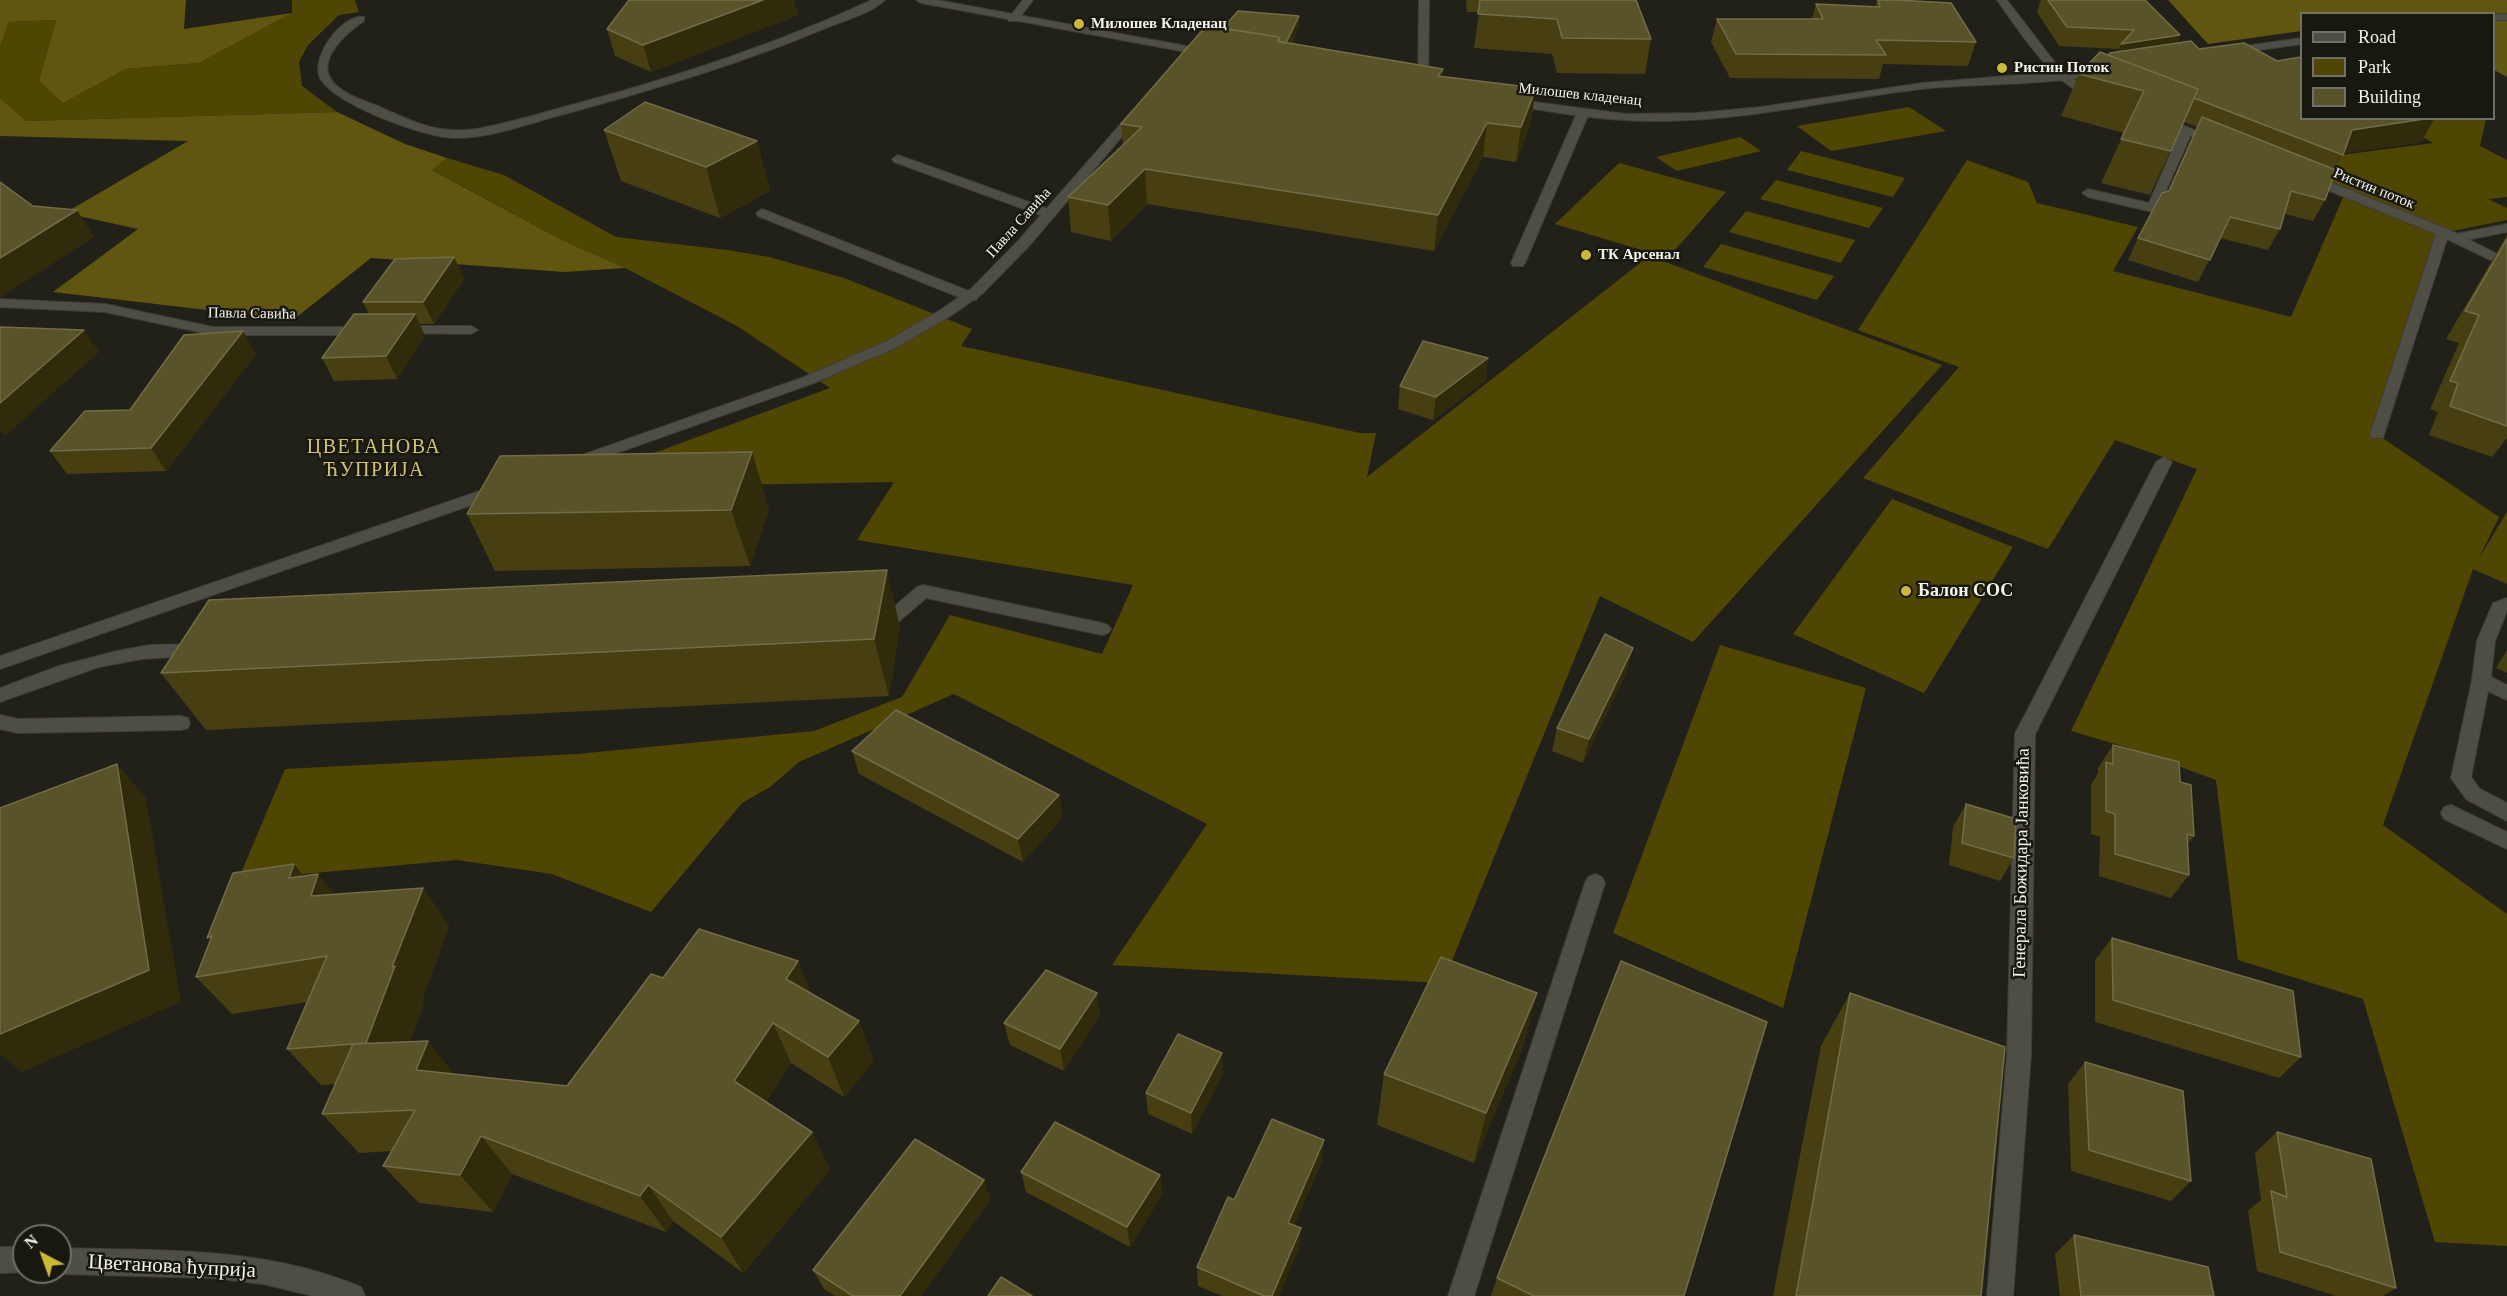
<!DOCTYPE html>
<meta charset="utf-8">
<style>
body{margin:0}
#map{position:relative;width:2507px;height:1296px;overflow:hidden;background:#222119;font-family:Georgia,serif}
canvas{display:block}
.legend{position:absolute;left:2300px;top:12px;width:195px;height:108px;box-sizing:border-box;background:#191810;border:2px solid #706f68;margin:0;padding:8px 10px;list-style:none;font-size:18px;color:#f3f2ec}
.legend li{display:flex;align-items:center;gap:12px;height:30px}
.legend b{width:30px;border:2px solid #706f68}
.north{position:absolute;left:12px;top:1224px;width:60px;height:60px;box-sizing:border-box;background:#191810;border:2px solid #706f68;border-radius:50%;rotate:319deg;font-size:16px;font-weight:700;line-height:24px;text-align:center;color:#f3f2ec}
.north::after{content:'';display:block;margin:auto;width:21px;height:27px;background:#cdb938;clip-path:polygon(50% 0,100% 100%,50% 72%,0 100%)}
</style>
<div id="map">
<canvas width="2507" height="1296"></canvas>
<ul class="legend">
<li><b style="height:8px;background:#4f4e45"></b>Road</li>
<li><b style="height:16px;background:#504604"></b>Park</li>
<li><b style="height:16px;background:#595329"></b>Building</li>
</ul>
<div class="north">N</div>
</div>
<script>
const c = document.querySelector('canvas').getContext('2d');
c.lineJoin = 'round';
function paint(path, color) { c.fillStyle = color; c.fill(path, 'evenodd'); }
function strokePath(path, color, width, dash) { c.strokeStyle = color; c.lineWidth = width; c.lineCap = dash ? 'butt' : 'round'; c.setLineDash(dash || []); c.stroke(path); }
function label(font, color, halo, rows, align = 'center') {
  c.font = font + ' Georgia,serif'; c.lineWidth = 5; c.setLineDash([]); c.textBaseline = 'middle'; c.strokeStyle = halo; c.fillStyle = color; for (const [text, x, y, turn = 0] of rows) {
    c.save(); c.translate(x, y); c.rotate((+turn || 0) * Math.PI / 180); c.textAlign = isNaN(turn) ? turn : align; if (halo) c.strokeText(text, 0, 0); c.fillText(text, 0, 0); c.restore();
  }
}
const green = new Path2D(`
 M292 0H355L359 12 339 15 308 45 299 62 302 86 337 112 26 121 0 98V47L9 22 56 20 39 81 63 103 126 69 199 63 292 13Z
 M1909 107 1946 131 1831 151 1797 126Z
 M2391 119H2486L2480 146 2507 160V197L2488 199 2507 208V220L2443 233 2378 435 2499 517 2478 560 2507 512V584L2473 569 2383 825 2507 914V1246L2435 1242 2363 999 2238 960 2216 780 2129 748 2071 731 2197 469 2115 440 2048 549 1863 478 1959 367 1858 330 1967 160 2028 182 2037 203 2138 227 2113 271 2291 317 2345 193 2273 164 2433 143Z
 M1740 137 1761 151 1677 171 1656 157Z
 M1801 151 1905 178 1893 197 1787 170Z
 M447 158 504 175 616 237 727 250 769 257 844 278 972 329 961 346 1360 433H1376L1367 477 1649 256 1942 365 1693 642 1600 596 1443 983 1112 965 1207 824 954 694 799 762 770 787 742 803 651 912 552 874 457 860 238 880 285 769 577 754 814 731 902 697 950 615 1102 654 1133 585 857 540 894 482 559 488 830 388 737 326 625 268 562 240 431 169Z
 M1619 163 1726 192 1668 258 1555 224Z
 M1776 180 1883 208 1869 228 1760 199Z
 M1746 211 1855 240 1841 263 1729 232Z
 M1721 244 1834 276 1817 300 1703 267Z
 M1892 499 2013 547 1924 693 1793 634Z
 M1720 645 1866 688 1783 1008 1613 933Z`);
const forest = new Path2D(`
 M0 0H186L184 29 292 13 199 63 126 69 63 103 39 81 56 20 9 22 0 47Z
 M2168 0H2507V77L2494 70V14H2302L2301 31 2208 44Z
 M0 98 26 121 337 112 405 144 447 158 432 170 562 240 625 268 564 272 371 258 293 320 53 292 138 229 65 213 188 141 0 136Z`);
const lane = new Path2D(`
 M1023 0H1033L1017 21H1009L1008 19Z
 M1419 0H1429L1428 88 1423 91 1418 88Z
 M2187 127 2193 130 2157 211 2153 212 2088 197 2082 193 2088 189 2149 203 2181 130Z
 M898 155 1054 211 1056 214 1054 217H1046L894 162 892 159Z
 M762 209 976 294 978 297 976 300H966L758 216 756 213Z
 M2507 224V232L2456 242 2450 238 2456 234Z
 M2164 457 2172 462 2035 734 2032 739 2025 741 2018 739 2015 734 2156 462Z
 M923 585 1102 623 1108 625 1111 629 1108 633 1102 635 926 598 897 623H871L868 619 871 615 887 613 917 587Z
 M2507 598V611L2495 641 2491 677 2507 685V700L2488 691 2471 777 2480 789 2507 803V821L2466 799 2451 778 2472 680 2477 641 2493 603Z
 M199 644 205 645 208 650 205 655 142 659 99 667 0 702V688L59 666 117 651 150 645Z
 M0 715 18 719 181 716 188 718 190 723 188 728 181 730 18 733 0 729Z
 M2451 805 2507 832V849L2444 819 2441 813 2444 807Z
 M1595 874 1602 877 1605 883 1474 1296H1448L1585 883 1588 877Z`);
const street = new Path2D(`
 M872 0H885C871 13 846 20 828 27 741 64 651 90 561 115 526 124 491 138 455 138 428 139 326 102 319 75 313 55 342 14 364 17V21C345 34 310 64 338 87 350 97 366 101 380 107 415 123 438 134 477 129 510 123 542 113 575 104 677 77 776 44 872 0Z
 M1997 0H2007L2059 68 2076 81 2101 92V96C2064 103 2016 26 1997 0Z
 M1137 109 1141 110V114L1029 246 982 294 952 315 897 347 814 383 580 466 574 468 566 463 568 460 804 377 887 341 942 309 972 288 1019 240 1133 110Z
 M1583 110 1589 113 1525 263 1523 266H1513L1511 263 1577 113Z
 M2158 116 2220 140 2222 142 2216 145 2212 144 2154 121V117Z
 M2309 174 2448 229 2507 259V268L2447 239 2383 438H2373L2370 435 2436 234 2305 181V175Z
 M0 299 105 304 213 327H364L371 331 364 335H213L105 312 0 307Z
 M398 326H471L478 330 471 334 393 333 391 330Z
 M500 484 506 485 508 489 506 493 0 669V656Z
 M2025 727 2032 729 2035 734 2031 1054 2013 1296H1987L2007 1054 2015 734 2018 729Z`);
const secondary = new Path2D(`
 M916 0H937L1208 50 1213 53 1208 56 921 3Z
 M2494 14H2507V20H2494Z
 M2302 38V44L2231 54 2226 51 2231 48Z
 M2103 68 2108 71 2107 73C2050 86 1980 83 1921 89 1835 99 1751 120 1664 121 1613 122 1562 114 1511 105L1505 102 1511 99 1626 114 1697 113 1761 107 1922 83Z
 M0 1247H24V1272H26L0 1273Z
 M60 1248C163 1251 264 1246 361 1287L365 1296H313L263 1284 213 1278 60 1274 56 1272H60Z`);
const wall = new Path2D(`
 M629 0H794L798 15 651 72 615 56 607 29Z
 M1466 0H1636L1651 39 1645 74 1557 73 1552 54 1474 48 1479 12H1467Z
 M1877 0H1896L1976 42 1968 66 1883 64 1879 79 1730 78 1711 42 1717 19H1812L1816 4 1875 7Z
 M2041 0H2145L2180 35 2177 43 2199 49 2301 118H2435L2421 142 2343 153 2334 170 2325 200 2313 221 2285 214 2280 229 2268 250 2220 238 2198 282 2128 260 2138 238 2168 191 2197 127 2184 122 2150 195 2101 183 2124 133 2061 116 2079 74 2108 55 2118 52 2119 49 2059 46 2037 12Z
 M1299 16V25L1291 44 1443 77 1531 122 1516 162 1483 157 1434 251 1147 204 1111 241 1071 232 1068 197 1123 145 1121 124 1223 28Z
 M604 130 757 141 770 191 720 218 621 181Z
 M2507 235V438L2492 457 2429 435 2438 412 2430 409 2459 343 2446 339Z
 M454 257 464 279 434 324H419L425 336 397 379 334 381 322 358 369 314 363 302Z
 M256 354 166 471 67 474 50 451 130 410Z
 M1488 358 1485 381 1433 420 1398 409 1400 386Z
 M769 509 750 566 495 571 467 514Z
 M900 627 889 696 206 730 161 673Z
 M2507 650V673L2496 668Z
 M1627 671 1583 763 1552 751 1557 728Z
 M2113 745 2180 782 2194 836 2187 845 2189 875 2171 898 2099 876 2100 837 2091 834V785L2098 773V768Z
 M852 751 1059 795 1062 818 1023 862 859 774Z
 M1966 804 2014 858 2000 881 1949 865 1953 827Z
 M304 876 334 894 423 888 449 926 422 1000 424 1003 410 1041 455 1074 567 1086 663 978 798 961 811 993 874 1061 844 1097 791 1063 766 1102 812 1132 830 1170 743 1273 673 1221 666 1232 512 1174 493 1212 419 1203 383 1166 392 1151 359 1153 322 1114 336 1084 321 1085 287 1049 308 1002 232 1014 196 977 210 941Z
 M2112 938 2301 1057 2279 1078 2095 1022V960Z
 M1097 993 1100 1015 1064 1071 1010 1045 1004 1023Z
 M1537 993 1523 1046 1474 1163 1377 1125 1384 1074Z
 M1850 993 1981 1296H1773L1821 1046Z
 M2085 1062 2191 1181 2171 1201 2071 1171 2068 1084Z
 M1223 1074 1192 1134 1148 1114 1146 1093Z
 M2277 1132 2396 1288 2383 1296H2336L2257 1271 2248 1211 2261 1200 2255 1153Z
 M1322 1161 1294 1225 1299 1248 1279 1296H1222L1198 1286 1197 1267 1234 1200Z
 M1021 1172 1160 1175 1162 1195 1130 1247 1026 1192Z
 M984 1180 990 1200 921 1296H835L824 1289 813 1270Z
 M2074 1235 2214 1296H2060L2055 1254Z
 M1497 1278 1684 1296H1491Z`);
const shadedWall = new Path2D(`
 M763 0H794L798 15 651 72 643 45Z
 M1299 16V25L1283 60V50Z
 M2180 35 2172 55 2113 63 2121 44Z
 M1443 69 1440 102 1438 76Z
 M1536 88 1531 122 1516 162 1521 127Z
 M2431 118H2435L2421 142 2338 154 2352 130Z
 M1487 123 1483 157 1434 251 1438 215Z
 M757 141 770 191 720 218 706 167Z
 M1145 169 1147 204 1111 241 1108 205Z
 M77 210 94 237 0 298V258Z
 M454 257 464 279 434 324 423 302Z
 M415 314 425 336 397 379 386 356Z
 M84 330 99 352 5 436 0 430V403Z
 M243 331 256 354 166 471 151 448Z
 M1488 358 1485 381 1433 420 1436 397Z
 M752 452 769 509 750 566 731 510Z
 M887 570 900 627 889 696 874 639Z
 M1633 648 1627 671 1583 763 1589 739Z
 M117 764 146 798 181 1002 22 1072 0 1055V1034Z
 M1059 795 1062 818 1023 862 1018 839Z
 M294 864 313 888 318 874 348 912 341 934 289 878Z
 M423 888 449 926 422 1000 424 1003 396 1079 366 1043 392 967Z
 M798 961 815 1002 786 979Z
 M1097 993 1100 1015 1064 1071 1060 1049Z
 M1537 993 1523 1046 1474 1163 1486 1113Z
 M859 1021 874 1061 844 1097 828 1057Z
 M773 1023 791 1063 754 1120 734 1081Z
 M428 1041 459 1080 416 1070Z
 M1222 1053 1223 1074 1192 1134 1191 1113Z
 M812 1132 830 1170 743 1273 721 1237Z
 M481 1136 512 1174 493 1212 460 1175Z
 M1324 1140 1322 1161 1287 1242 1288 1223Z
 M1160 1175 1162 1195 1130 1247 1127 1227Z
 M984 1180 990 1200 921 1296H900Z
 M648 1185 673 1221 666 1232 640 1196Z
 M1301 1228 1299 1248 1279 1296H1272Z`);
const building = new Path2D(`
 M629 0H763L643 45 607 29Z
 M1480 0H1636L1651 39 1562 38 1557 19 1478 14Z
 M1878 0H1896L1951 3 1976 42 1876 40 1886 55 1736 54 1717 19H1823L1816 4 1880 7Z
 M2048 0H2145L2180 35 2121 44 2134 30 2067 27Z
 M1238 11 1299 16 1286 43 1279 42V37L1223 28Z
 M1206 26 1279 37 1277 41 1443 69 1438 76 1536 88 1521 127 1487 123 1438 215 1145 169 1108 205 1068 197 1142 127 1121 124Z
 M2191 41 2199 49 2244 43 2277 61 2301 57V118H2431L2352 130 2343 155 2194 98 2198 89 2108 55 2110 53Z
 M2100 52 2198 89 2171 151 2121 139 2144 91 2079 74Z
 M645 102 757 141 706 167 604 130Z
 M2202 117 2336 170 2325 200 2291 191 2280 229 2230 217 2210 260 2138 238 2162 193 2169 191Z
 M0 182 33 206 77 210 0 258Z
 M2507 239V426L2450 406 2458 383 2450 381 2479 315 2465 311Z
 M454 257 423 302H363L395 259Z
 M354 314H415L386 356 322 358Z
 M0 327 84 330 0 403Z
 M243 331 151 448 50 451 85 411 130 410 184 335Z
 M1423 341 1488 358 1436 397 1400 386Z
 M752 452 731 510 467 514 500 456Z
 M887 570 874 639 161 673 209 600Z
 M1605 634 1633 648 1589 739 1557 728Z
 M896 710 1059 795 1018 839 852 751Z
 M2113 745 2179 762 2180 782 2191 785 2194 836 2187 834 2189 875 2115 854V814L2106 811V762L2113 764Z
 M117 764 149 970 0 1034V808Z
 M1966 804 2016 819 2014 858 1962 843Z
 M294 864 289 878 318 874 311 896 423 888 392 967 395 966 366 1043 287 1049 327 956 196 977 212 936 207 938 233 873Z
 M699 929 798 961 786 979 859 1021 828 1057 773 1023 734 1081 812 1132 721 1237 648 1185 640 1196 481 1136 460 1175 383 1166 415 1110 322 1114 353 1044 428 1041 416 1070 567 1086 651 974 663 978Z
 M2112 938 2293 991 2301 1057 2113 1000Z
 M1441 957 1537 993 1486 1113 1384 1074Z
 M1621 961 1767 1022 1684 1296H1534L1497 1278Z
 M1046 970 1097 993 1060 1049 1004 1023Z
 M1850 993 2005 1047 1981 1296H1796Z
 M1178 1034 1222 1053 1191 1113 1146 1093Z
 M2085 1062 2183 1091 2191 1181 2089 1150Z
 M1272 1119 1324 1140 1288 1223 1301 1228 1272 1296H1264L1197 1267 1228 1197 1234 1200Z
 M1055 1122 1160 1175 1127 1227 1021 1172Z
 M2277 1132 2371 1159 2396 1288 2280 1252 2271 1191 2287 1197Z
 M915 1139 984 1180 900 1296H853L813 1270Z
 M2074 1235 2208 1267 2214 1296H2081Z
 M1001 1277 1032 1296H988Z`);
const markers = [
 [1079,24,6,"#cdb938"],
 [2002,68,6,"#cdb938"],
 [1586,255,6,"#cdb938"],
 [1906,591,6,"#cdb938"]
];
const farPoinames = [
 ["Милошев Кладенац",1091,24],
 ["Ристин Поток",2014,68],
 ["ТК Арсенал",1598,255]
];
const farStreetnames = [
 ["Милошев кладенац",1580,95,6],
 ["Ристин поток",2374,189,22],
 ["Павла Савића",1019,223,-48],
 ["Павла Савића",252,314,1]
];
const poiNames = [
 ["Балон СОС",1918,591]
];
const streetNames = [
 ["Генерала Божидара Јанковића",2022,863,-89]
];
const neighbourhoodNames = [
 ["ЦВЕТАНОВА",374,448],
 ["ЋУПРИЈА",374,471]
];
const nearStreetnames = [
 ["Цветанова ћуприја",172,1267,3]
];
paint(green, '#504604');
paint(forest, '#615610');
strokePath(lane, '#3f3d37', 2);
strokePath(street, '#3f3d37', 2);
strokePath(secondary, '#3f3d37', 2);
paint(lane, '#4f4e45');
paint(street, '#4f4e45');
paint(secondary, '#4f4e45');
paint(wall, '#473f11');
paint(shadedWall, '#302b0b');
paint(building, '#595329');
strokePath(building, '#726c48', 1.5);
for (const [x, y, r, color] of markers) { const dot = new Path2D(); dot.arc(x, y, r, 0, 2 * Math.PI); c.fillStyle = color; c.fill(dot); strokePath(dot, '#191810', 2); }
label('bold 15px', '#f3f2ec', '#191810', farPoinames, 'left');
label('15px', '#f3f2ec', '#191810', farStreetnames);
label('bold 18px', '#f3f2ec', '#191810', poiNames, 'left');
label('18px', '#f3f2ec', '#191810', streetNames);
c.letterSpacing = '1.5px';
label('20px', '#cfc274', '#191810', neighbourhoodNames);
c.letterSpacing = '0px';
label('21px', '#f3f2ec', '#191810', nearStreetnames);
</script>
